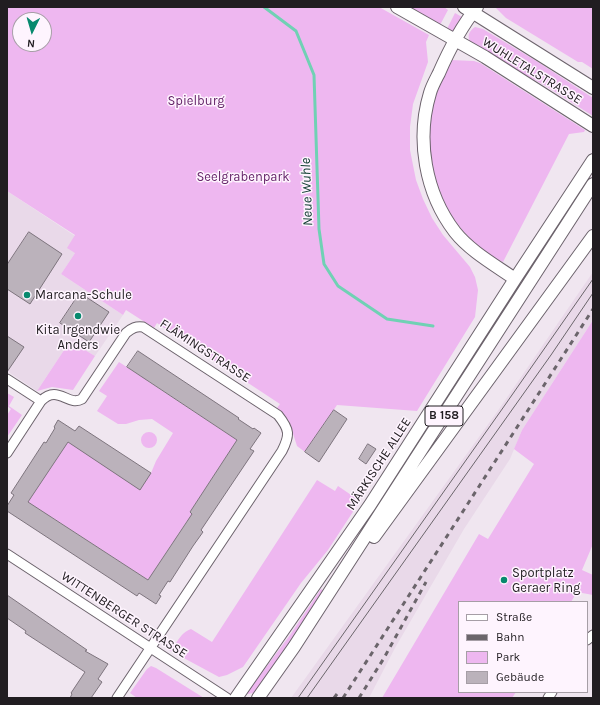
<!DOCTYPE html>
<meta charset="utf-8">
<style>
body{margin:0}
#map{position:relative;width:600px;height:705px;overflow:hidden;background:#f0e6f0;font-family:Karla,sans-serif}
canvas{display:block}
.frame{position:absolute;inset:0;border:8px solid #211d21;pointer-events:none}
.legend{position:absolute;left:458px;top:601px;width:130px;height:92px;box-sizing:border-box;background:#fef4fe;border:1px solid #a69ea6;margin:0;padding:5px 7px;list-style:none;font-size:12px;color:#211d21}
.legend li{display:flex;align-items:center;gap:8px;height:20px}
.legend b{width:20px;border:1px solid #a69ea6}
.north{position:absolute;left:12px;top:12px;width:40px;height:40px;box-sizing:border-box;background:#fef4fe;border:1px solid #a69ea6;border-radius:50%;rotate:185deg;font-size:11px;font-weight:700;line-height:16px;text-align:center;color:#211d21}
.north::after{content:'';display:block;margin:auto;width:14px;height:18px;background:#07896e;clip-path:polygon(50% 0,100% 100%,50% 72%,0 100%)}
</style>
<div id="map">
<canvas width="600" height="705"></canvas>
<div class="frame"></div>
<ul class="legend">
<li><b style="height:5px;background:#fff"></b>Straße</li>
<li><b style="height:5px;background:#6b656b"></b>Bahn</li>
<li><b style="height:11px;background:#eeb7f0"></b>Park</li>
<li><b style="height:11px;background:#bbb2bb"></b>Gebäude</li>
</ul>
<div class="north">N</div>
</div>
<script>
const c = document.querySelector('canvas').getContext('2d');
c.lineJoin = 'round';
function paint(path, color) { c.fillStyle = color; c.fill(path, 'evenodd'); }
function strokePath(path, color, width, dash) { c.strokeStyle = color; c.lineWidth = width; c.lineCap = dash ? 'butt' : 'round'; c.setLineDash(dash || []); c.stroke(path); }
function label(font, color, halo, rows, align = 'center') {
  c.font = font + ' Karla,sans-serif'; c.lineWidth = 3; c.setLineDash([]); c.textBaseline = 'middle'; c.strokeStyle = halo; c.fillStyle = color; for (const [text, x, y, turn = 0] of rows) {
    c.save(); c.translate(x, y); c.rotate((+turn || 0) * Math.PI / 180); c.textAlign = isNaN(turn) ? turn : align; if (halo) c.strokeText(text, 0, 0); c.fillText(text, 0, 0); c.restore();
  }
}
const built = new Path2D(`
 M7 191 75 236V253L61 274 123 315 95 356 70 341 37 391 7 371Z
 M593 272V320L522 430 510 459 464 529 395 648 369 698H291L497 412Z`);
const green = new Path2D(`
 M7 7H379L429 35 426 42 428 62 413 104 410 127V150L416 180 423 199 432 218 443 235 470 267 475 277 478 290 475 317 417 411 337 405 305 452 297 446 289 421 277 408 280 404 157 323 154 328 126 310 123 315 61 274 75 253 67 248 75 235 7 191ZM20 20H44V44H20Z
 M407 7H444L448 10 440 25Z
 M495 7H593V69L582 62H578L506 18Z
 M455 13 462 17 454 33 447 29Z
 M475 27 483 29 538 62 593 98V116L544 85 505 64 470 42C467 36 469 31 475 27Z
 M451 60 474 61 480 63 585 130 584 132 569 134 503 262C488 257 475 244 465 233 431 196 420 140 435 93 439 82 446 71 451 60Z
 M593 320V544L582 570 593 575V595L577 592 571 602H459V692H516L512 698H382L479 534 488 539 534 464 514 449 522 430Z
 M70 341 95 356 73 390 52 387 37 391Z
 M119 362 142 377 143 376 149 382 237 440 190 512 206 523 201 530 187 521 177 536 178 537 175 543 173 542 154 571 152 579 149 578 148 580 53 518 45 515V513L27 503 68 442 151 473 156 461 173 433 152 419 139 420 126 424H118L97 411 107 396 99 391Z
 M7 393 14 397 9 406 22 415 7 437V415L11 409 7 406Z
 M141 440a8 8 0 1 1 16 0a8 8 0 1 1-16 0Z
 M317 480 335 491 338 486 360 501 328 550 301 583 243 667 227 675 219 677 167 649 166 640 175 645C179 638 183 632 191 629L212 642Z
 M321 589 324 591 261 687 253 693 248 694 247 693 290 635Z
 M151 666 156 668 204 698H137L130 693 147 669Z`);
const stream = new Path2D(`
 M264 7 296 31 314 75 319 229 324 264 338 286 387 319 433 326`);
const building = new Path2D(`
 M29 232 62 254 30 304 7 289V265Z
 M80 293 109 312 89 342 60 323Z
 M7 336 24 347 7 372Z
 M138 351 239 418 238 419 253 429 254 428 261 433 250 449 254 451 201 530 203 532 193 546 170 582 168 581 159 595 161 596 156 604 139 593 137 596 7 511V506L14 495 11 493 44 442 46 443 55 428 54 427 58 420 75 431 79 426 151 473 140 490 68 442 28 502 148 580 192 514 190 512 237 440 127 367Z
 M334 410 347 419 319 462 305 452Z
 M368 444 376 449 366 464 359 459Z
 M7 595 87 650 85 651 108 664 98 679 102 682 91 698H70L72 694 71 693 85 672 25 633 26 631 7 618Z`);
const minor = new Path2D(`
 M7 379 41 401
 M7 453 41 401C58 384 68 407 82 399L126 333C132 328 136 326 143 327L278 415C290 430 290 435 282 451L117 698
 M7 554 227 698
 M587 640 593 635
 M548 698 552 692`);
const major = new Path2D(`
 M397 7 485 57 593 126
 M464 7 593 88
 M477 7C461 27 449 50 439 73 436 79 432 86 430 93 416 139 425 193 455 232 470 251 495 265 515 279
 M374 537 593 236
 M236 698 370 505 515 279 593 160
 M258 698 294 647 593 184`);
const tram = new Path2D(`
 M298 698 505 405 593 279
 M307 698 551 355 593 293`);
const rail = new Path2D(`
 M334 698 340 690
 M343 698 593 309
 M359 698 384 658 426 582`);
const markers = [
 [27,295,4,"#07896e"],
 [78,316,4,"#07896e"],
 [504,580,4,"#07896e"]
];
const shields = [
 [444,416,38]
];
const shieldNames = [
 ["B 158",444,416]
];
const streetNames = [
 ["WUHLETALSTRASSE",532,71,32],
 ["FLÄMINGSTRASSE",205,351,33],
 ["MÄRKISCHE ALLEE",379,464,-57],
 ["WITTENBERGER STRASSE",124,615,33]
];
const parkNames = [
 ["Spielburg",196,101],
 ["Seelgrabenpark",243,177]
];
const poiNames = [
 ["Marcana-Schule",35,295],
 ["Kita Irgendwie",78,330,"center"],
 ["Anders",78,345,"center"],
 ["Sportplatz",512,573],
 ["Geraer Ring",512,588]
];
const waterNames = [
 ["Neue Wuhle",307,192,-92]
];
paint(built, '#e9d9e9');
paint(green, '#eeb7f0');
strokePath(stream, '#70d1b4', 3);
paint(building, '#bbb2bb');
strokePath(building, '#7d747d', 1);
strokePath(minor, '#6c636c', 11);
strokePath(major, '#6c636c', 14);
strokePath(minor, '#fff', 9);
strokePath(major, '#fff', 12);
strokePath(tram, '#6b656b', 1);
strokePath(rail, '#6b656b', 3, [5, 5]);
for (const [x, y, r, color] of markers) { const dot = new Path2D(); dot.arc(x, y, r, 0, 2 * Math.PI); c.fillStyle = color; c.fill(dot); strokePath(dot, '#fef4fe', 1.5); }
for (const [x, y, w] of shields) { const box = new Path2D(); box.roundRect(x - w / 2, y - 10, w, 20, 3); c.fillStyle = '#fef4fe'; c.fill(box); strokePath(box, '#211d21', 1); }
label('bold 12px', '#211d21', null, shieldNames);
label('13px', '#211d21', '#fef4fe', streetNames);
label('13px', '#652369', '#fef4fe', parkNames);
label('13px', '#211d21', '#fef4fe', poiNames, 'left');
label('italic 14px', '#0c392e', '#fef4fe', waterNames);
</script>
